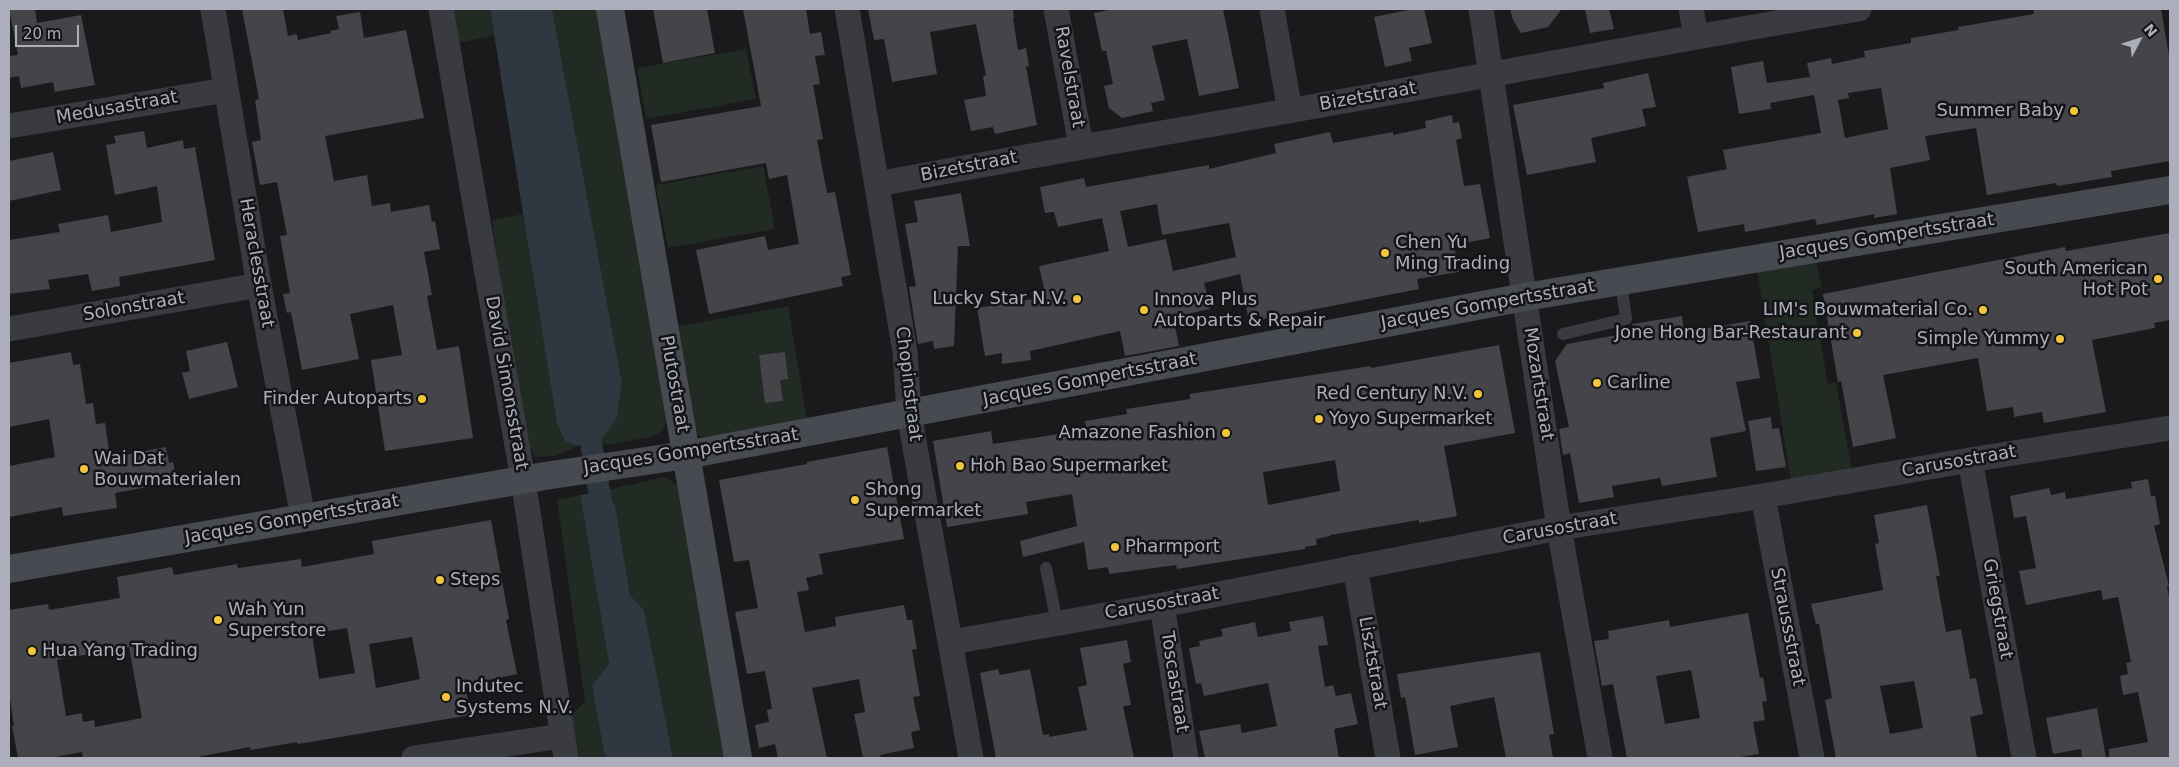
<!DOCTYPE html>
<style>
body{margin:0}
#map{position:relative;width:2179px;height:767px;overflow:hidden;background:#1a191c;font-family:"DejaVu Sans",sans-serif}
canvas{display:block}
.frame{position:absolute;inset:0;border:10px solid #acafbb;pointer-events:none}
.north{position:absolute;left:2114px;top:15px;width:50px;height:50px;-webkit-text-stroke:4px #151417;paint-order:stroke;rotate:50deg;font-size:14px;font-weight:700;line-height:20px;text-align:center;color:#acafbb}
.north::after{content:'';display:block;margin:auto;width:18px;height:22px;background:#acafbb;clip-path:polygon(50% 0,100% 100%,50% 72%,0 100%)}
.scale{position:absolute;left:15px;top:25px;width:64px;height:22px;box-sizing:border-box;border:2px solid #acafbb;border-top:0;padding-left:6px;font-size:15px;line-height:18px;white-space:nowrap;color:#acafbb;-webkit-text-stroke:4px #151417;paint-order:stroke}
</style>
<div id="map">
<canvas width="2179" height="767"></canvas>
<div class="frame"></div>
<div class="north">N</div>
<div class="scale">20 m</div>
</div>
<script>
const c = document.querySelector('canvas').getContext('2d');
c.lineJoin = 'round';
function paint(path, color) { c.fillStyle = color; c.fill(path, 'evenodd'); }
function strokePath(path, color, width, dash) { c.strokeStyle = color; c.lineWidth = width; c.lineCap = dash ? 'butt' : 'round'; c.setLineDash(dash || []); c.stroke(path); }
function label(font, color, halo, rows, align = 'center') {
  c.font = font + ' "DejaVu Sans",sans-serif'; c.lineWidth = 5; c.setLineDash([]); c.textBaseline = 'middle'; c.strokeStyle = halo; c.fillStyle = color; for (const [text, x, y, turn = 0] of rows) {
    c.save(); c.translate(x, y); c.rotate((+turn || 0) * Math.PI / 180); c.textAlign = isNaN(turn) ? turn : align; if (halo) c.strokeText(text, 0, 0); c.fillText(text, 0, 0); c.restore();
  }
}
const green = new Path2D(`
 M452 9H490L494 36 457 43Z
 M552 9H598L667 417 663 431 650 437 606 445 600 441 617 418 622 383Z
 M746 49 756 99 646 119 637 68Z
 M763 166 775 229 668 248 656 185Z
 M523 214 557 424 565 441 578 446 555 456 535 457 526 441 519 415 492 220Z
 M1816 261 1822 287 1812 290 1828 384 1836 382 1852 470 1791 481 1757 270Z
 M788 306 807 419 709 439 698 435 692 425 675 327Z
 M664 477 680 486 726 758H673L644 610 630 595 615 505 603 491Z
 M580 495 609 663 592 686 605 758H579L571 715 585 702 557 500Z`);
const water = new Path2D(`
 M490 9H552L622 383 617 418 600 441 578 446 565 441 557 424Z
 M603 491 615 505 630 595 644 610 673 758H605L592 686 609 663 580 495Z`);
const canal = new Path2D(`
 M586 412 604 521`);
const building = new Path2D(`
 M9 9H35L37 23 81 15 95 85 55 92 53 82 21 88 19 76 9 78V56L18 55Z
 M242 9H283L288 36 297 34 298 40 331 33 330 31 339 29 336 16 360 12 364 38 406 30 424 118 325 136 334 181 367 175 372 206 390 203 391 212 429 205 432 222 435 221 440 249 424 252 432 295 427 296 437 350 459 346 473 438 385 451 371 360 402 355 393 305 350 314 359 359 302 370 291 312 287 313 283 294 290 293 280 236 287 235 277 182 260 185 252 142 261 140 255 100 259 99Z
 M653 9H707L715 53 663 63Z
 M743 9H806L810 34 821 32 825 55 815 56 820 84 813 85 823 139 817 140 827 193 835 192 851 275 841 277 843 286 709 314 696 250 765 236 768 250 799 244 787 175 769 179 766 163 661 182 651 125 761 106Z
 M868 9H1013L1014 18H1013L1018 50 1026 48 1029 66 1026 67 1037 125 995 134 993 127 971 131 964 100 986 96 983 76 986 75 976 24 930 32 937 74 892 82 884 39 874 40Z
 M1113 9H1223L1239 88 1199 96 1187 39 1152 46 1165 100 1151 103 1153 111 1122 118 1109 108 1104 86 1113 84 1106 51H1102L1094 13Z
 M1413 9H1424L1432 43 1409 48 1412 61 1385 67 1374 17Z
 M1510 9H1562L1548 27 1521 33 1513 20Z
 M1585 9H1609L1614 29 1590 33Z
 M2033 9H2161L2170 61V161L2111 171 2112 177 2057 186 2056 183 1987 195 1976 128 1925 136 1930 160 1890 168 1897 214 1874 218V214L1817 225 1815 219 1745 232 1744 224 1698 232 1687 177 1727 169 1723 150 1821 133 1814 95 1770 103 1771 109 1739 114 1731 67 1763 61 1767 83 1810 77 1807 63 1831 58 1832 64 1865 57 1864 51 1911 43V38L1959 30 1958 27 2034 14ZM1881 88 1888 129 1845 138 1838 100 1849 98 1848 93Z
 M1648 73 1656 107 1642 109 1646 126 1591 138 1596 162 1527 175 1513 105 1604 88 1603 83Z
 M1452 115 1453 123 1459 122 1462 138 1456 140 1464 186 1480 184 1490 238 1454 245 1459 272 1417 279 1419 289 1249 322 1240 274 1204 283 1210 309 1173 317 1179 346 1125 356 1120 331 1030 351 1031 360 1002 364V353L985 356 977 308 1046 297 1039 266 1109 251 1102 218 1058 227 1054 212 1045 213 1040 187 1084 178 1086 187 1209 165V169L1276 153 1274 144 1330 132 1333 143 1393 132V135L1426 128 1425 121ZM1157 204 1162 235 1229 223 1236 257 1173 271 1166 239 1128 247 1120 211Z
 M144 131 147 148 183 140 184 149 195 147 215 260 119 277 120 286 92 291 88 274 48 280 50 289 9 294V240L60 232 58 224 108 215 111 232 162 222 157 186 115 195 106 145 116 143 114 136Z
 M53 152 61 190 9 201V161Z
 M961 193 970 246H958L954 346 934 349 933 341 918 344 909 287 916 286 905 224 918 222 914 201Z
 M2170 233V320L2154 323 2155 328 2092 340 2106 412 2044 423 2042 412 2014 417 2013 407 1987 411 1978 358 1883 375 1896 438 1853 447 1841 381 1838 382 1823 294 2065 247 2066 251Z
 M1682 316 1684 332 1750 321 1760 378 1736 382 1746 431 1710 438 1717 477 1662 486 1660 478 1612 486 1614 497 1579 503 1570 453 1563 455 1559 429 1569 427 1555 361 1567 344 1634 332 1632 324Z
 M227 342 238 387 189 399 182 373 190 371 186 351Z
 M1499 345 1515 433 1444 446 1457 516 1419 523V520L1330 535V536L1316 539 1317 545 1305 547V549L1177 569 1176 565 1109 574 1108 567 1088 570 1084 542 1023 557 1020 541 1077 526 1072 494 1026 502 1028 514 947 527 933 441 991 431 993 444 1086 430 1085 421 1127 414 1126 409 1190 399V394L1371 366V368ZM1335 460 1340 491 1268 505 1263 472Z
 M71 352 73 365 80 364 86 404 93 403 96 424 105 423 110 458 166 447 169 463 173 462 176 478 158 482 159 485 115 493 117 508 63 516 62 507 9 517V466L55 457 49 419 9 427V363Z
 M785 352 788 379 780 380 783 401 765 403 759 355Z
 M1771 417 1772 429 1779 428 1786 467 1756 471 1748 421Z
 M887 447 904 539 819 554 823 574 806 578 809 590 797 592 805 632 836 626 835 617 904 605 907 620H912L917 649 912 650 920 696 913 697 920 730 911 732 914 748 880 755 881 758H863L854 714 865 712 859 679 812 688 827 758H778L775 744 759 748 755 725 769 722 767 710 772 709 765 671 747 674 735 612 758 608 749 560 734 562 719 480 807 464V462Z
 M2148 479 2151 496H2155L2160 524 2154 526 2169 586H2167L2170 604V758H2109V749L2148 742 2138 692 2123 695 2120 676 2128 674 2126 663 2131 662 2118 597 2103 600 2101 590 2026 605 2019 571 2036 568 2026 516 2014 518 2010 496 2049 488 2051 495 2065 492 2066 499 2132 488 2131 482Z
 M1927 505 1940 576H1936L1946 632 1961 629 1970 679 1976 678 1983 714 1970 717 1977 758H1836L1825 700 1832 698 1819 624H1816L1811 604 1883 590 1875 544 1879 543 1874 515ZM1914 681 1923 728 1890 734 1880 686Z
 M491 520 509 619 506 620 517 674 465 685 471 715 298 744 297 742 251 750 250 747 192 758H83L82 752 50 758H18L12 726H14L9 692V610L48 604 49 610 120 598 117 577 172 567 174 575 237 564 238 568 301 559 302 567 374 554 372 541ZM347 628 355 673 319 679 312 634ZM412 637 420 679 376 688 369 644ZM129 647 142 718 95 727 94 720 83 722 82 713 66 716 57 660Z
 M1748 613 1760 678 1763 677 1767 701 1762 702 1765 720 1753 722 1759 754 1734 758H1627L1613 684 1602 686 1594 641 1609 639 1608 631 1669 620 1670 627ZM1691 670 1700 718 1665 724 1656 676Z
 M1323 616 1328 645 1318 646 1325 687 1333 685 1336 696 1351 693 1358 724 1334 729 1339 758H1205L1199 731 1240 724 1242 733 1277 726 1268 683 1204 696 1201 683 1196 684 1189 648 1200 646 1199 641 1223 636 1221 629 1255 622 1258 637 1291 631 1289 622Z
 M1127 640 1131 662 1123 664 1131 705 1123 706 1134 758H996L980 673 998 669 1000 675 1030 669 1043 735 1049 734V737L1087 730 1078 687 1087 685 1080 648Z
 M1540 652 1554 734 1549 735 1553 758H1506L1494 697 1450 706 1458 747 1415 755 1405 697 1401 698 1397 674Z
 M2097 708 2106 758H2082L2081 749 2053 754 2046 718Z`);
const lane = new Path2D(`
 M1563 334 1626 319 1621 282
 M1046 568 1057 623`);
const street = new Path2D(`
 M213 9 259 285 303 517
 M441 9 523 480 566 758
 M847 9 905 352 909 414 971 758
 M1056 9 1081 146
 M1272 9 1290 111
 M1481 9 1559 528 1600 758
 M1691 9 1696 36
 M9 126 226 90
 M878 184C1053 151 1230 122 1405 90 1556 63 1707 34 1859 9
 M9 329 259 285
 M1970 460 2024 758
 M1763 496 1812 758
 M1355 567 1388 758
 M1162 605 1186 758
 M951 642 1162 605 1559 528 1763 496 1970 460 2170 428
 M414 758 562 736`);
const secondary = new Path2D(`
 M610 9 738 758
 M9 569 545 476 686 455 1525 297 2170 190`);
const markers = [
 [2074,111,5,"#f0c63d"],
 [1385,253,5,"#f0c63d"],
 [2158,279,5,"#f0c63d"],
 [1077,299,5,"#f0c63d"],
 [1144,310,5,"#f0c63d"],
 [1983,310,5,"#f0c63d"],
 [1857,333,5,"#f0c63d"],
 [2060,339,5,"#f0c63d"],
 [1597,383,5,"#f0c63d"],
 [1478,394,5,"#f0c63d"],
 [422,399,5,"#f0c63d"],
 [1319,419,5,"#f0c63d"],
 [1226,433,5,"#f0c63d"],
 [960,466,5,"#f0c63d"],
 [84,469,5,"#f0c63d"],
 [855,500,5,"#f0c63d"],
 [1115,547,5,"#f0c63d"],
 [440,580,5,"#f0c63d"],
 [218,620,5,"#f0c63d"],
 [32,651,5,"#f0c63d"],
 [446,697,5,"#f0c63d"]
];
const streetNames = [
 ["Ravelstraat",1069,77,80],
 ["Bizetstraat",1368,97,-10],
 ["Medusastraat",117,108,-10],
 ["Bizetstraat",969,167,-11],
 ["Jacques Gompertsstraat",1887,237,-9],
 ["Heraclesstraat",256,263,80],
 ["Jacques Gompertsstraat",1488,305,-10],
 ["Solonstraat",134,307,-10],
 ["Jacques Gompertsstraat",1090,380,-11],
 ["David Simonsstraat",506,383,80],
 ["Plutostraat",674,384,80],
 ["Chopinstraat",908,384,83],
 ["Mozartstraat",1538,384,81],
 ["Jacques Gompertsstraat",691,452,-9],
 ["Carusostraat",1959,462,-10],
 ["Jacques Gompertsstraat",292,520,-10],
 ["Carusostraat",1560,529,-10],
 ["Carusostraat",1162,604,-10],
 ["Griegstraat",1997,609,80],
 ["Straussstraat",1787,627,79],
 ["Lisztstraat",1372,663,80],
 ["Toscastraat",1174,682,81]
];
const poiNames = [
 ["Summer Baby",2064,111,"right"],
 ["Chen Yu",1395,243],
 ["Ming Trading",1395,264],
 ["South American",2148,269,"right"],
 ["Hot Pot",2148,290,"right"],
 ["Lucky Star N.V.",1067,299,"right"],
 ["Innova Plus",1154,300],
 ["Autoparts & Repair",1154,321],
 ["LIM's Bouwmaterial Co.",1973,310,"right"],
 ["Jone Hong Bar-Restaurant",1847,333,"right"],
 ["Simple Yummy",2050,339,"right"],
 ["Carline",1607,383],
 ["Red Century N.V.",1468,394,"right"],
 ["Finder Autoparts",412,399,"right"],
 ["Yoyo Supermarket",1329,419],
 ["Amazone Fashion",1216,433,"right"],
 ["Wai Dat",94,459],
 ["Bouwmaterialen",94,480],
 ["Hoh Bao Supermarket",970,466],
 ["Shong",865,490],
 ["Supermarket",865,511],
 ["Pharmport",1125,547],
 ["Steps",450,580],
 ["Wah Yun",228,610],
 ["Superstore",228,631],
 ["Hua Yang Trading",42,651],
 ["Indutec",456,687],
 ["Systems N.V.",456,708]
];
paint(green, '#212a23');
paint(water, '#2f3740');
strokePath(canal, '#2f3740', 22);
paint(building, '#444449');
strokePath(lane, '#3a3b41', 12);
strokePath(street, '#3a3b41', 25);
strokePath(secondary, '#484a51', 28);
for (const [x, y, r, color] of markers) { const dot = new Path2D(); dot.arc(x, y, r, 0, 2 * Math.PI); c.fillStyle = color; c.fill(dot); strokePath(dot, '#151417', 2); }
label('18px', '#acafbb', '#151417', streetNames);
label('18px', '#acafbb', '#151417', poiNames, 'left');
</script>
